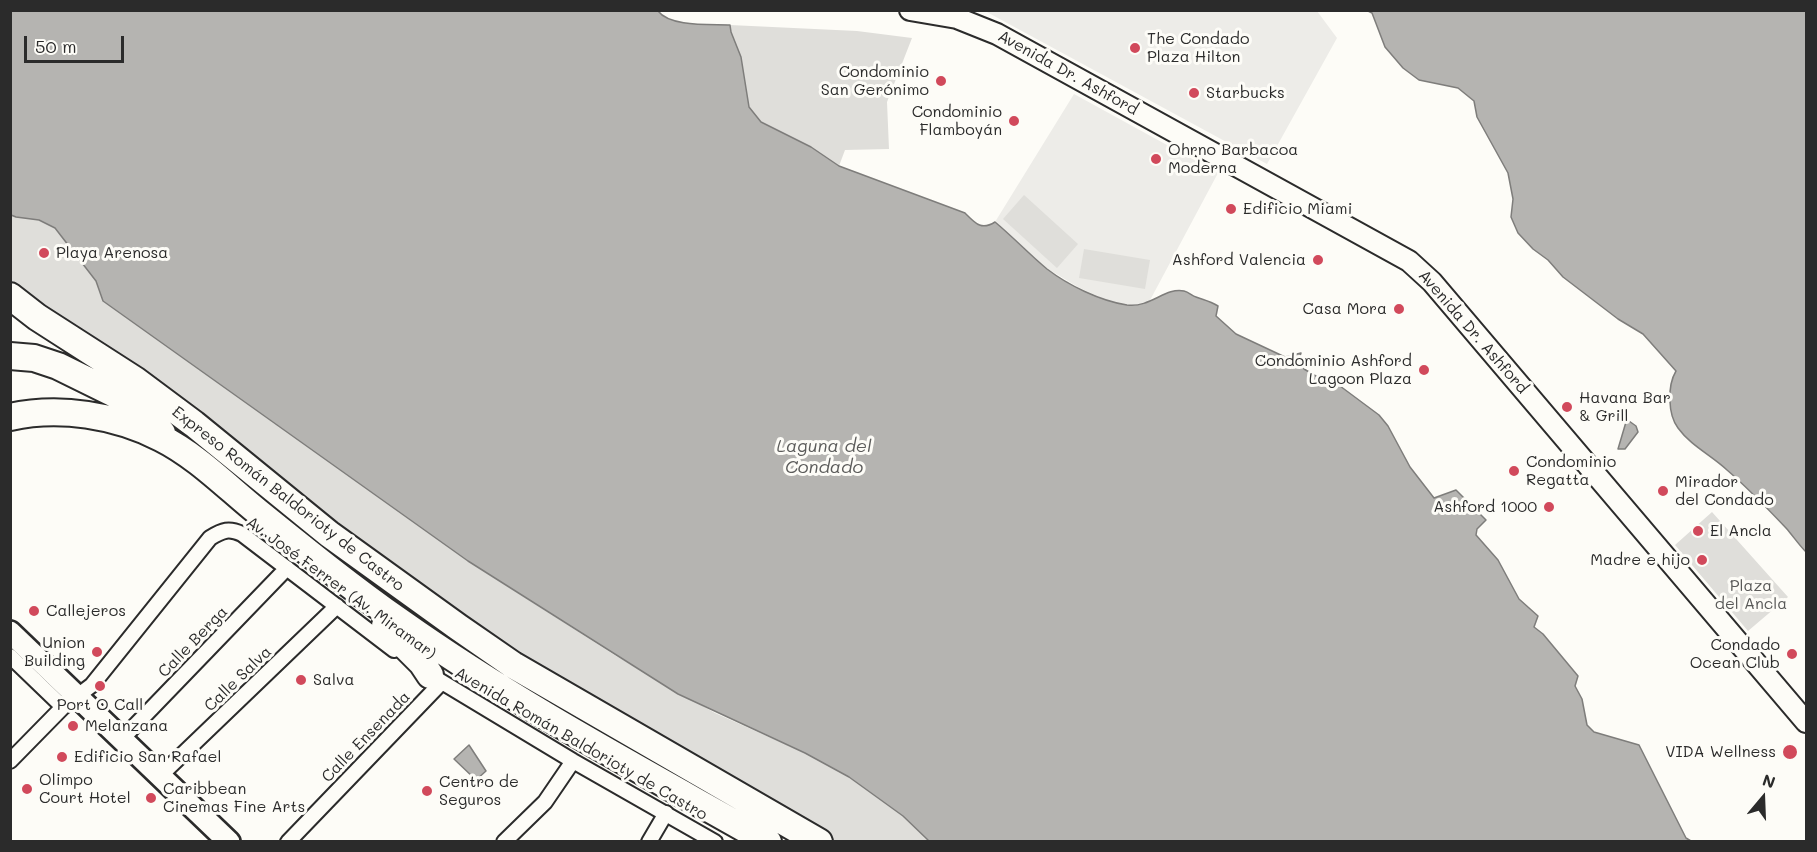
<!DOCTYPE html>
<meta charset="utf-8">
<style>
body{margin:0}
#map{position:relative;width:1817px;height:852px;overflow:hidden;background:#fdfcf7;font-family:Mali,sans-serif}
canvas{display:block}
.frame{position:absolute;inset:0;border:12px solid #2b2b2b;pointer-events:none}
.north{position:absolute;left:1733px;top:768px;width:60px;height:60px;-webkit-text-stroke:4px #fdfcf7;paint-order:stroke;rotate:19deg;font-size:16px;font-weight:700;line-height:24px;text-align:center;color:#2b2b2b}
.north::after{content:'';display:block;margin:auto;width:21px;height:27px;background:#2b2b2b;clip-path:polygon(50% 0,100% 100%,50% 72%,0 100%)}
.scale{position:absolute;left:24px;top:36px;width:100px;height:27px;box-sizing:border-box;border:3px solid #2b2b2b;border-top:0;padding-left:8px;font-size:18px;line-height:21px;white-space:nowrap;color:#2b2b2b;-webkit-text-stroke:4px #fdfcf7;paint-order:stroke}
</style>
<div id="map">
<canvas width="1817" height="852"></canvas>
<div class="frame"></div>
<div class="north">N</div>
<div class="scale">50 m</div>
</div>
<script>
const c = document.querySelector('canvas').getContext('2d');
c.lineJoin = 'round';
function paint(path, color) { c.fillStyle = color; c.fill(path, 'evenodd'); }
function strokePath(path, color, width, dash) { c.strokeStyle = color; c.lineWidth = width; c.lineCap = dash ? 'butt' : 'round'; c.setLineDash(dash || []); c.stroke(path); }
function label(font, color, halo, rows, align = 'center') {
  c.font = font + ' Mali,sans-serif'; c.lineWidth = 6; c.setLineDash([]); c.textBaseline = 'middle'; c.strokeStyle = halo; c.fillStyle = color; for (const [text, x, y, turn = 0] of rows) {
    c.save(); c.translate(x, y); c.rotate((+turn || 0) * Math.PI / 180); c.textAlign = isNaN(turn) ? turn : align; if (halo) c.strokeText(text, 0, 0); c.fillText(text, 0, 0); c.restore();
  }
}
const built = new Path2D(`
 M985 11H1317L1337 38 1267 164Z
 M1074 94 1218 173 1148 304 1130 305 1110 302 1078 287 1048 269 995 222Z`);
const green = new Path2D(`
 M730 25 857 31 912 38 887 102 889 149 845 150 839 166 811 147 761 122 749 107 741 58 731 32Z
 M1024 195 1078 244 1057 268 1003 219Z
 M10 215 16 217 39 220 55 228 96 281 103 301 468 561 616 656 715 713 805 753 849 777 903 816 929 841H835L810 825 483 635 11 285Z
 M1084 249 1150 260 1145 289 1079 278Z
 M1712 512 1788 597 1748 631 1675 545Z`);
const water = new Path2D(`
 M658 11C670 27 710 24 730 25L731 32 741 57 749 107 761 122 811 147 839 166 965 213C975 223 981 231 995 222 1013 237 1029 254 1047 269 1068 285 1100 301 1127 305 1151 308 1165 287 1184 291 1189 292 1192 296 1196 297 1204 300 1210 301 1218 306L1216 316 1236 334 1285 357 1301 353 1299 359 1304 369 1326 382 1336 383 1379 415 1388 426 1410 467 1434 498 1456 490 1486 520 1477 529 1476 535 1498 560 1519 599 1538 616 1534 627 1543 634 1578 676 1575 686 1582 699 1587 725 1594 732 1639 745 1686 838 1691 841H929L903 816 849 777 805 753 678 694 468 561 103 301 96 281 55 228 39 220 16 217 11 215V11Z
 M1368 11H1806V552C1799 545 1793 536 1786 528 1767 508 1748 488 1727 470 1711 455 1691 446 1678 428 1668 415 1667 386 1676 371L1643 334 1618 319 1563 277 1548 260 1533 249 1518 233 1511 217 1513 199 1508 173 1477 117 1474 101 1458 88 1419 80 1403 68 1385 47 1372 13Z
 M1629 421 1636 426 1638 432 1625 449H1618L1626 422Z
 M469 745 486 771 476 780 454 759Z`);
const street = new Path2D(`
 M10 656 63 707
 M427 673 573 761 715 842
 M123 738 287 568
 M10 761 63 707 92 685 210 538C223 530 229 528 242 534L394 650
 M161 775 337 606
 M288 842 442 682
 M504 842 545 802 573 761
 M649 842 666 813`);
const secondary = new Path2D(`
 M910 10 957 18 997 34 1409 261 1432 282 1806 722`);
const primary = new Path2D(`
 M10 632 229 842`);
const highway = new Path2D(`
 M10 296 37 317 135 380 194 424 329 534 458 627 513 665 819 842
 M10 356 34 358 58 366 123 398 153 423 162 433
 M10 417C60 406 115 415 161 438 197 456 227 487 258 512 305 550 352 588 402 623 518 705 645 772 768 842
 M385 626 422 663 430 675`);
const markers = [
 [1135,48,6,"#d1495b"],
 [941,81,6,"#d1495b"],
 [1194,93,6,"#d1495b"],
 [1014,121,6,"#d1495b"],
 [1156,159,6,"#d1495b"],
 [1231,209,6,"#d1495b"],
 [44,253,6,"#d1495b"],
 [1318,260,6,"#d1495b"],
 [1399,309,6,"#d1495b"],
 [1424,370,6,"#d1495b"],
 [1567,407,6,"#d1495b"],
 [1514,471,6,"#d1495b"],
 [1663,491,6,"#d1495b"],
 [1549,507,6,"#d1495b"],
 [1698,531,6,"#d1495b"],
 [1702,560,6,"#d1495b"],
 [34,611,6,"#d1495b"],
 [97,652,6,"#d1495b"],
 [1792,654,6,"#d1495b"],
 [301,680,6,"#d1495b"],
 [100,686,6,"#d1495b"],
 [73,726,6,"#d1495b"],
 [1790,752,8,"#d1495b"],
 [62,757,6,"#d1495b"],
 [27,789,6,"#d1495b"],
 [427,791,6,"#d1495b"],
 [151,798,6,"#d1495b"]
];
const poiNames = [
 ["The Condado",1147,39],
 ["Plaza Hilton",1147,57],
 ["Condominio",929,72,"right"],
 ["San Gerónimo",929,90,"right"],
 ["Starbucks",1206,93],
 ["Condominio",1002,112,"right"],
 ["Flamboyán",1002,130,"right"],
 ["Ohrno Barbacoa",1168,150],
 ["Moderna",1168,168],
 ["Edificio Miami",1243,209],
 ["Playa Arenosa",56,253],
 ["Ashford Valencia",1306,260,"right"],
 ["Casa Mora",1387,309,"right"],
 ["Condominio Ashford",1412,361,"right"],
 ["Lagoon Plaza",1412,379,"right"],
 ["Havana Bar",1579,398],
 ["& Grill",1579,416],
 ["Condominio",1526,462],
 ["Regatta",1526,480],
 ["Mirador",1675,482],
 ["del Condado",1675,500],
 ["Ashford 1000",1537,507,"right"],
 ["El Ancla",1710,531],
 ["Madre e hijo",1690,560,"right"],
 ["Callejeros",46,611],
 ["Union",85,643,"right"],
 ["Building",85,661,"right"],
 ["Condado",1780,645,"right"],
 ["Ocean Club",1780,663,"right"],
 ["Salva",313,680],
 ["Port O Call",100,705,"center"],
 ["Melanzana",85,726],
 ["VIDA Wellness",1776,752,"right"],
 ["Edificio San Rafael",74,757],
 ["Olimpo",39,780],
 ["Court Hotel",39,798],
 ["Centro de",439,782],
 ["Seguros",439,800],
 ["Caribbean",163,789],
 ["Cinemas Fine Arts",163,807]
];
const streetNames = [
 ["Avenida Dr. Ashford",1068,73,29],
 ["Avenida Dr. Ashford",1473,332,49],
 ["Expreso Román Baldorioty de Castro",288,499,38],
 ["Av. José Ferrer (Av. Miramar)",341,588,36],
 ["Calle Berga",193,642,-46],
 ["Calle Salva",238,679,-44],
 ["Calle Ensenada",366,737,-46],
 ["Avenida Román Baldorioty de Castro",581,744,30]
];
const parkNames = [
 ["Plaza",1751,586],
 ["del Ancla",1751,604]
];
const waterNames = [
 ["Laguna del",824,446],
 ["Condado",824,467]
];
paint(built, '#edece8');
paint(green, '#dfdeda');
paint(water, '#b5b4b1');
strokePath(water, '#7e7d7b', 1.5);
strokePath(street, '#2b2b2b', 18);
strokePath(secondary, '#2b2b2b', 24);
strokePath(primary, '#2b2b2b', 26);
strokePath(highway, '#2b2b2b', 30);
strokePath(street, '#fdfcf7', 14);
strokePath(secondary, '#fdfcf7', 20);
strokePath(primary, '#fdfcf7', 21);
strokePath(highway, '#fdfcf7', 26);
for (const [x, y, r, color] of markers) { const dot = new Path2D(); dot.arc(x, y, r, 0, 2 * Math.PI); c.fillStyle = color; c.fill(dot); strokePath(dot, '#fdfcf7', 2); }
label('16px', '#2b2b2b', '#fdfcf7', poiNames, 'left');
label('16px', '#2b2b2b', '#fdfcf7', streetNames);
label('16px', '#585857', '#fdfcf7', parkNames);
label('italic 18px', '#5b5b5a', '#fdfcf7', waterNames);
</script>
